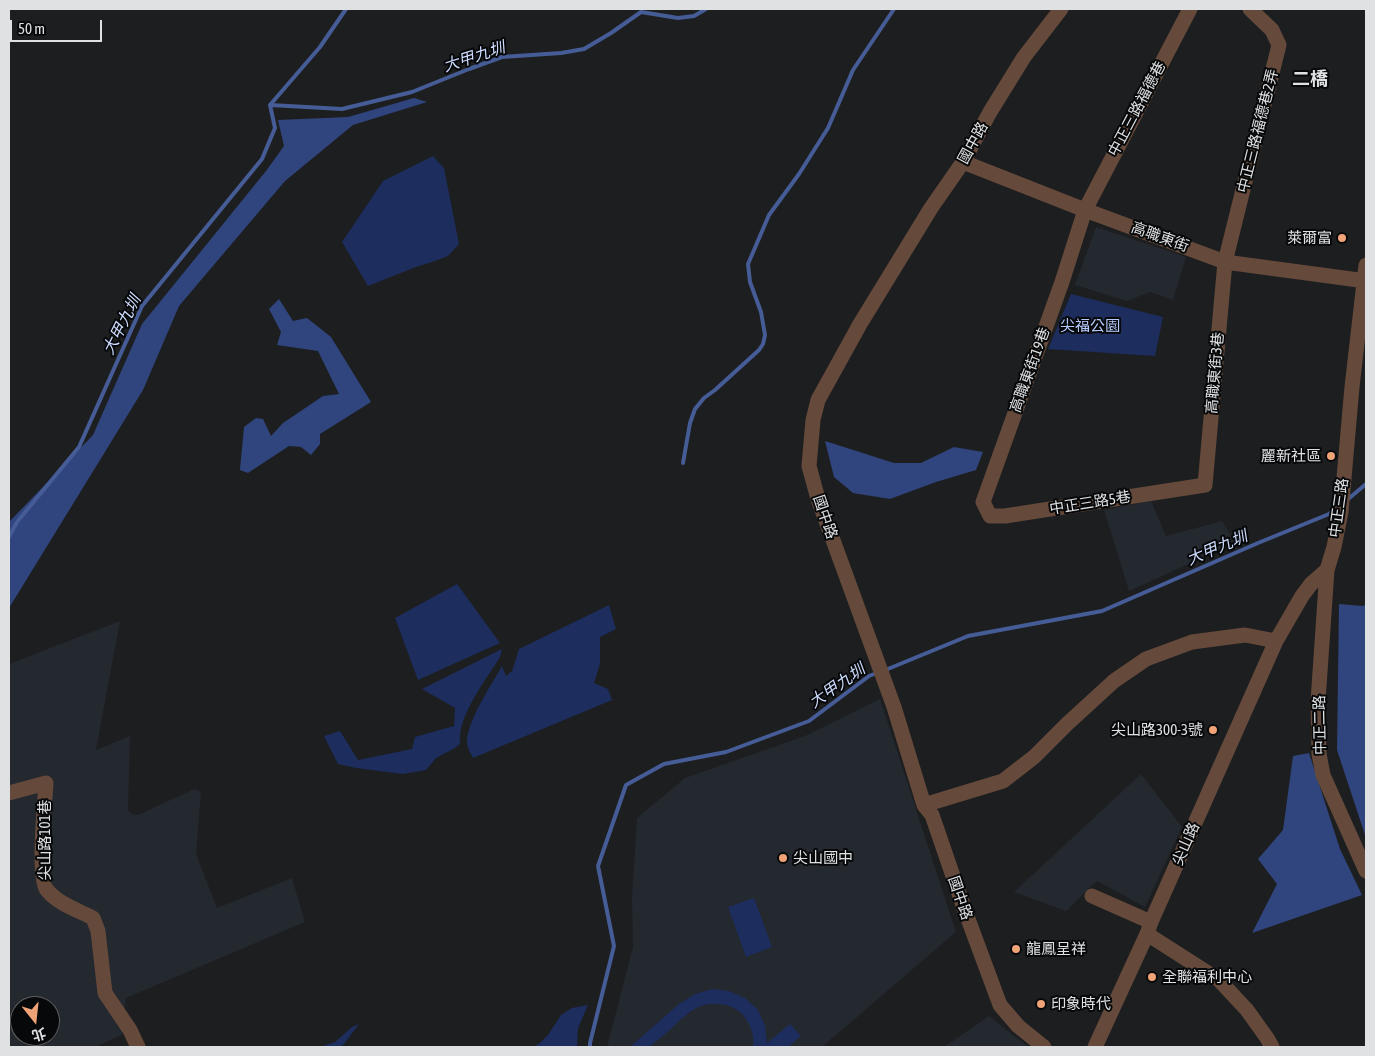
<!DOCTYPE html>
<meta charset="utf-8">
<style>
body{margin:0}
#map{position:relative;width:1375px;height:1056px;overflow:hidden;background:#1d1e20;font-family:"Asap Condensed","Noto Sans TC",sans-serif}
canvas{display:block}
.frame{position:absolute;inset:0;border:10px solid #e0e1e3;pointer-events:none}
.north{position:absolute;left:10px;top:996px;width:50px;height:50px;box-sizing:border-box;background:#070809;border:1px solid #5e5f60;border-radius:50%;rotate:164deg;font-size:14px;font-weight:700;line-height:20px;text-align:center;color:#e0e1e3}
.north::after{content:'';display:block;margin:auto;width:18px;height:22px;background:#efa377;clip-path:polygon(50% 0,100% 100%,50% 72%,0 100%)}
.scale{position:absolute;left:10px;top:20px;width:92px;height:22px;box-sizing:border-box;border:2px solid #e0e1e3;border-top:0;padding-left:6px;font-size:15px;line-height:18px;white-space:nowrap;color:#e0e1e3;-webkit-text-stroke:4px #070809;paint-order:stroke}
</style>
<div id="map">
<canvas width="1375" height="1056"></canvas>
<div class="frame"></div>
<div class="north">北</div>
<div class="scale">50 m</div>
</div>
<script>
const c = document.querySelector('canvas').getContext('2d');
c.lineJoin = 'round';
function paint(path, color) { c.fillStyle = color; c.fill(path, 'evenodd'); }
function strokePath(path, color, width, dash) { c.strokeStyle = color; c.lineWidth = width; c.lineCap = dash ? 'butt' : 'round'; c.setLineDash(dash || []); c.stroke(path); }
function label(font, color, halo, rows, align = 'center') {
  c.font = font + ' "Asap Condensed","Noto Sans TC",sans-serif'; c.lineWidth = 4; c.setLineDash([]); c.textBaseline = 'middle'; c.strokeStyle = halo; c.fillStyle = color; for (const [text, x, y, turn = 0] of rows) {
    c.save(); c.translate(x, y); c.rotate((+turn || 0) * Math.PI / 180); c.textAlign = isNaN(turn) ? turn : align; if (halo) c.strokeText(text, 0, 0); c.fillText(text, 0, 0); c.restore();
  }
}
const built = new Path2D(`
 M1096 227 1186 257 1173 300 1150 292 1127 301 1075 285Z
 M1151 501 1166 536 1222 521 1235 543 1129 591 1104 510Z
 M120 621 96 750 130 736 128 810 131 813 135 815H138L194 789 201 792 196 854 217 908 292 878 305 922 126 998 122 1035 95 1047H9V664ZM20 1006H50V1036H20Z
 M880 699 956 932 822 1047H607L633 947 632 898 637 818 685 778 805 736Z
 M1141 774 1182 827 1145 907 1097 881 1066 911 1014 892Z
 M989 1016 1028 1047H944Z`);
const green = new Path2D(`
 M433 156 444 168 459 244 448 256 435 261 416 267 368 286 342 242 383 181Z
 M1071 294 1163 317 1155 356 1048 349Z
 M457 584 500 643 418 680 395 618Z
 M609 605 616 629 600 637V664L594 683 608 689 612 700 473 758C471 754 468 749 467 744 465 724 492 684 502 666L506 676 512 671 519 649Z
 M502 649 500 657C486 680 457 716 460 744L455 748 436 758 426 770 403 774 356 768 338 764 324 736 340 731 358 760 412 749 415 737 454 726 455 708 422 689Z
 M754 898 772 947 746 957 728 907Z
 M712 989 729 991 745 998 758 1010 765 1026 767 1043 790 1024 801 1036 788 1047H753C755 1035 750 1024 743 1015 731 1002 708 1000 693 1010 688 1013 683 1018 678 1022 669 1031 659 1039 649 1047H630L679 1004 695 994Z
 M588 1005 578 1028 577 1047H533L540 1043 548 1035 561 1015 572 1008Z
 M359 1024 344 1044 340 1047H320L335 1042 352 1027Z`);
const forest = new Path2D(`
 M414 98 427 102 353 125 285 181 179 306 143 390 9 608V522L93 435 142 324 266 171 284 146 278 120 348 117Z
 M279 299 293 321 307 318 331 337 371 402 320 434V444L311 455 301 447 289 446 248 473 240 470 244 427 256 418 263 419 271 436 283 423 323 396 339 394 318 351 277 345 281 332 269 309Z
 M825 441 894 463H921L954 447 983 452 976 470 936 482 890 499 853 493 834 477Z
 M1339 604 1363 606 1366 604V838L1337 750Z
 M1309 753 1340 849 1362 895 1252 933 1277 884 1258 859 1283 830 1293 756Z`);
const stream = new Path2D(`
 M270 105 342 109 412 92 469 69 502 57 561 53 584 49 611 33 641 12 678 18 694 16 706 9
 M683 463 690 423 695 409 704 398 715 390 759 350 763 344 765 335 761 312 750 282 748 264 769 215 799 174 828 128 853 70 894 9
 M1347 500 1366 484
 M9 537 17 522 79 447 142 306 262 159 275 128 270 105 320 47 346 9
 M883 671 968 636 1102 611 1258 543 1329 514 1337 507
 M590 1047V1043L614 946 598 866 626 785 664 764 726 752 809 721 869 676 877 673`);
const minor = new Path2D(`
 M1190 9 1085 210 1062 282 983 502 990 516H1005L1205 485 1225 262 1279 45 1272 30 1250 9
 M963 162 1085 210 1225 262 1366 281
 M1366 265 1352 387 1341 512 1334 547 1327 570 1318 701 1319 754 1323 775 1366 871
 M9 793 46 783C45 801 37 879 47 890 58 904 78 910 93 918L98 931 105 993 130 1030 138 1047
 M924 805 1003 781 1034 757 1067 724 1114 681 1146 659 1192 642 1245 635 1276 641
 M1092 896 1151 922
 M1147 934 1219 980 1247 1010 1267 1038 1272 1047
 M1044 1047 1018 1026 1000 1005 964 908 932 815 924 805 894 707 818 499 809 466 813 420 818 400 860 324 931 208 963 162 990 112 1024 57 1061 9
 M1095 1047 1147 934 1151 922 1276 641 1302 596 1311 584 1327 570`);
const markers = [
 [1342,238,5,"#efa377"],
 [1331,456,5,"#efa377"],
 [1213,730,5,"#efa377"],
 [783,858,5,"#efa377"],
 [1016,949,5,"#efa377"],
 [1152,977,5,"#efa377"],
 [1041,1004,5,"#efa377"]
];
const streetNames = [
 ["中正三路福德巷",1137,109,-62],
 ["中正三路福德巷2弄",1258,131,-76],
 ["國中路",973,143,-61],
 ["高職東街",1160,237,20],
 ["高職東街19巷",1030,370,-70],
 ["高職東街3巷",1215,373,-85],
 ["中正三路5巷",1090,503,-9],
 ["中正三路",1339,508,-82],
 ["國中路",825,517,71],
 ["中正二路",1320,725,-91],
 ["尖山路101巷",45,840,-90],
 ["尖山路",1186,844,-66],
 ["國中路",960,898,71]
];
const poiNames = [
 ["萊爾富",1332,238,"right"],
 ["麗新社區",1321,456,"right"],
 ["尖山路300-3號",1203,730,"right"],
 ["尖山國中",793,858],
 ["龍鳳呈祥",1026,949],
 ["全聯福利中心",1162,977],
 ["印象時代",1051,1004]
];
const parkNames = [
 ["尖福公園",1090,326]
];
const waterNames = [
 ["大甲九圳",474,57,-18],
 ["大甲九圳",122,325,-63],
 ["大甲九圳",1217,548,-23],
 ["大甲九圳",837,686,-35]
];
const quarterNames = [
 ["二橋",1310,79]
];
paint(built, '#24282f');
paint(green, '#1d2d5d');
paint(forest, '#30457d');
strokePath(stream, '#465c96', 4);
strokePath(minor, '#654a3b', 15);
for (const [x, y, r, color] of markers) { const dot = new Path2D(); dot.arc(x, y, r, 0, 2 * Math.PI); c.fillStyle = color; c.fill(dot); strokePath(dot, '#070809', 2); }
label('15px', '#e0e1e3', '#070809', streetNames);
label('15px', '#e0e1e3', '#070809', poiNames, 'left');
label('15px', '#b5cbfe', '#070809', parkNames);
label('italic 16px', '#ccdbfe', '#070809', waterNames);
label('bold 18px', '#e0e1e3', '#070809', quarterNames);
</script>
